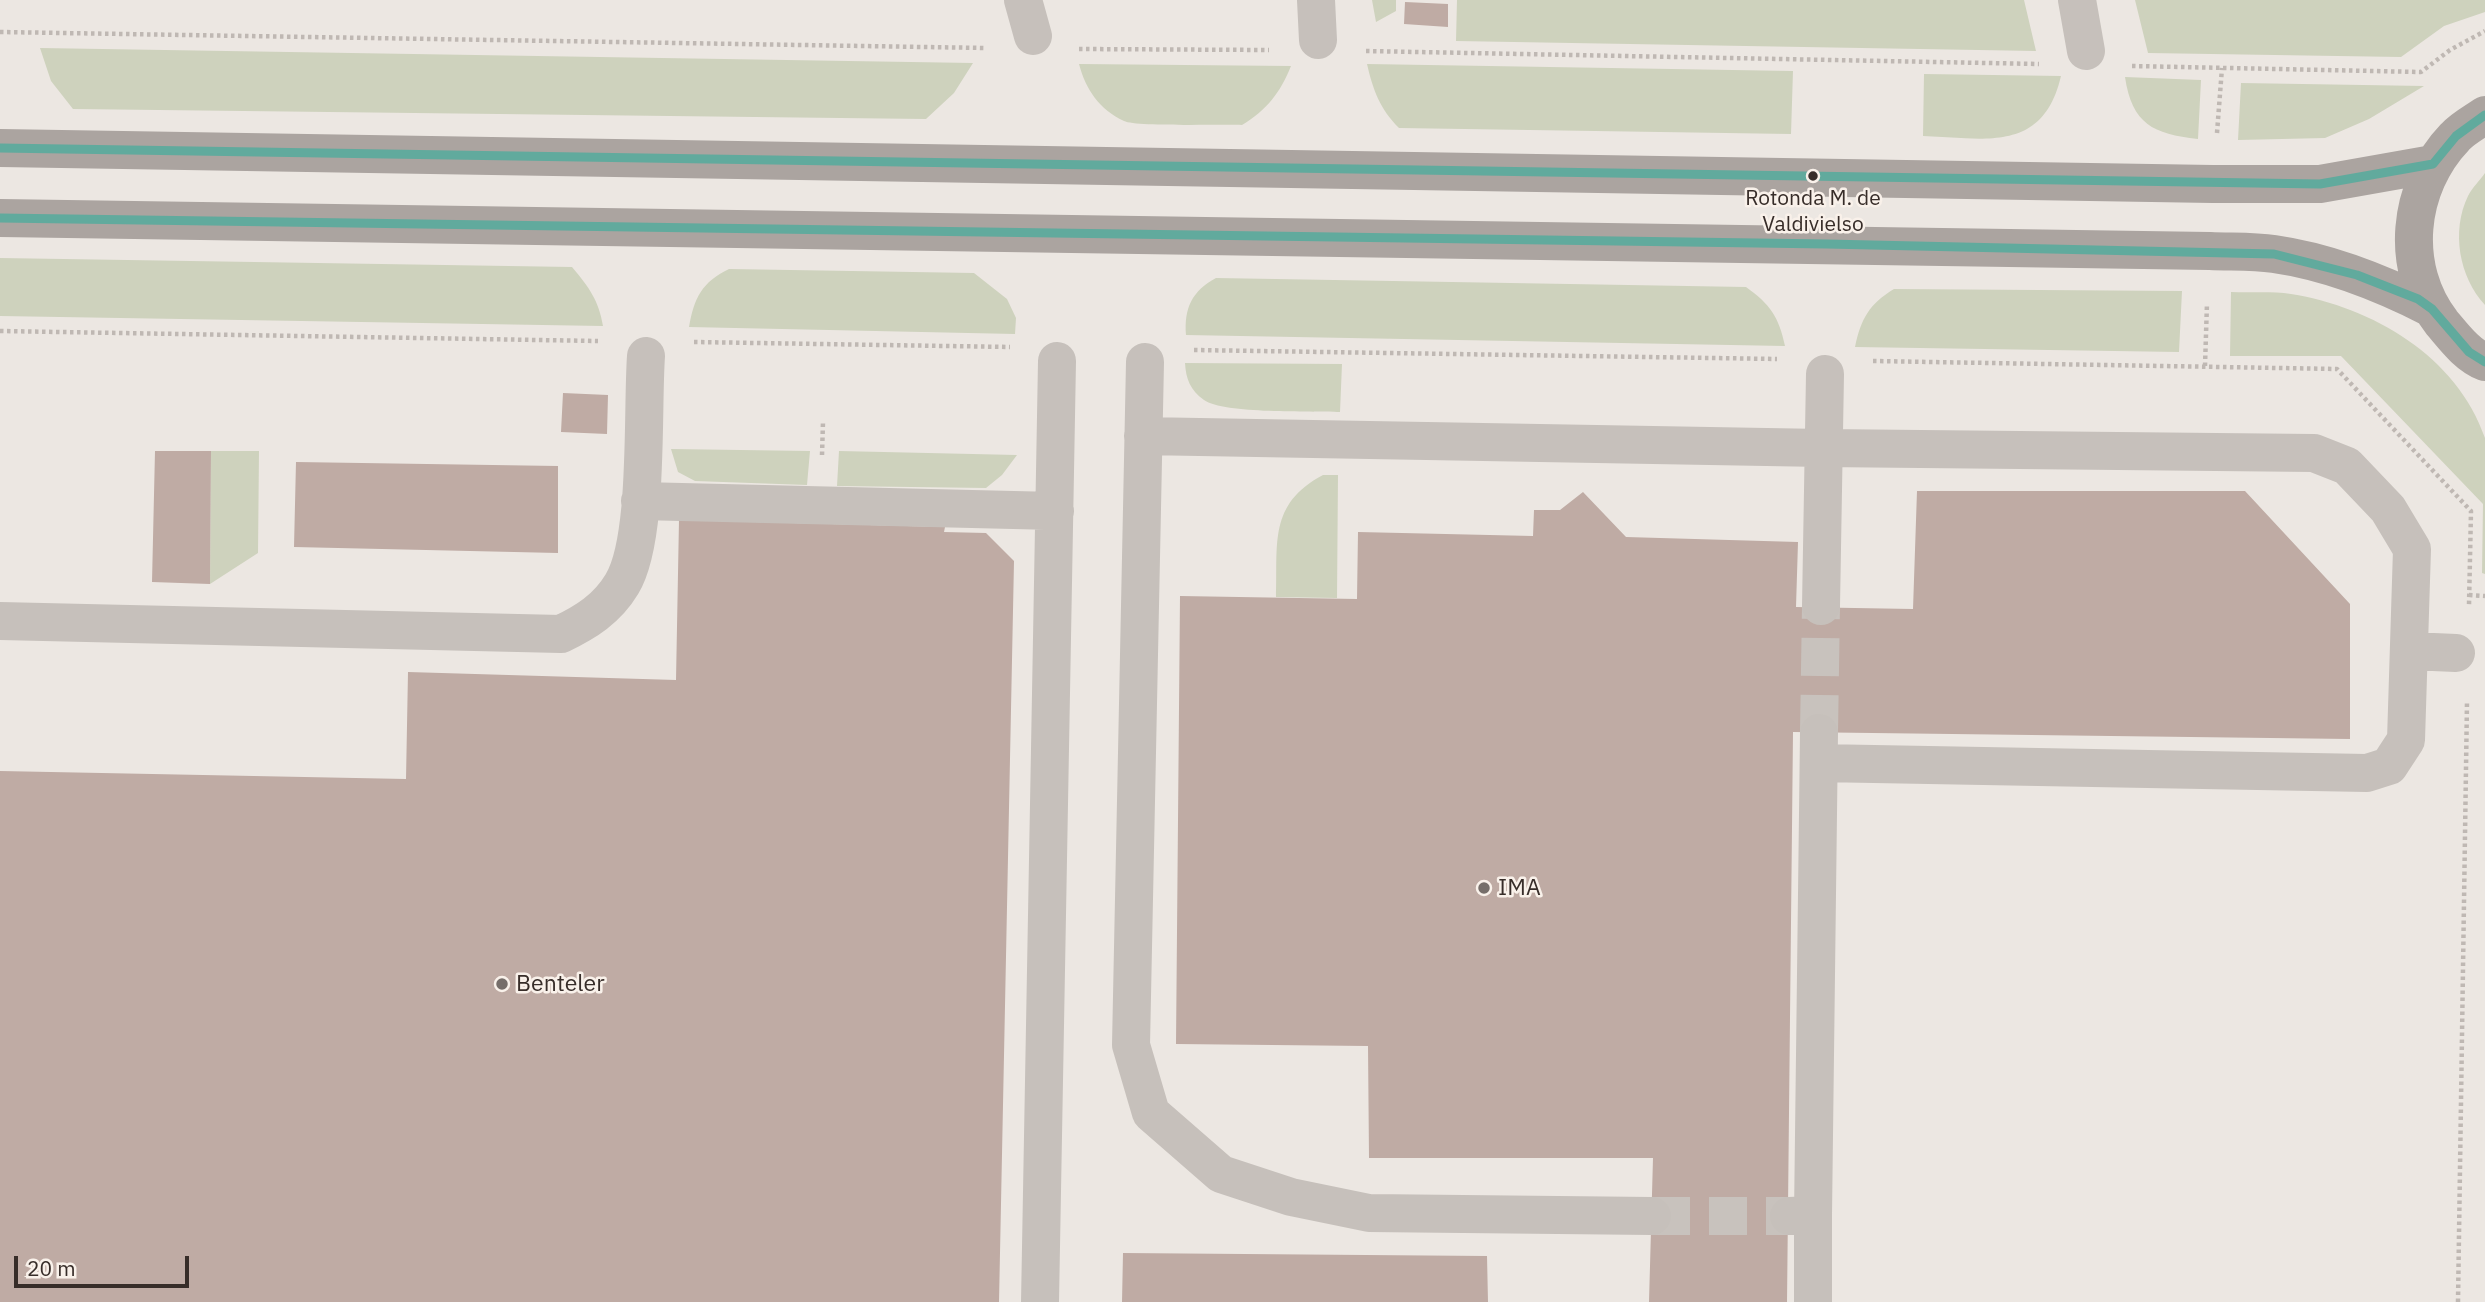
<!DOCTYPE html>
<style>
body{margin:0}
#map{position:relative;width:2485px;height:1302px;overflow:hidden;background:#ece7e2;font-family:"IBM Plex Sans",sans-serif}
canvas{display:block}
.scale{position:absolute;left:14px;top:1256px;width:175px;height:32px;box-sizing:border-box;border:4px solid #372d29;border-top:0;padding-left:9px;font-size:21px;line-height:24px;white-space:nowrap;color:#372d29;-webkit-text-stroke:5px #f9f1ea;paint-order:stroke}
</style>
<div id="map">
<canvas width="2485" height="1302"></canvas>
<div class="scale">20 m</div>
</div>
<script>
const c = document.querySelector('canvas').getContext('2d');
c.lineJoin = 'round';
function paint(path, color) { c.fillStyle = color; c.fill(path, 'evenodd'); }
function strokePath(path, color, width, dash) { c.strokeStyle = color; c.lineWidth = width; c.lineCap = dash ? 'butt' : 'round'; c.setLineDash(dash || []); c.stroke(path); }
function label(font, color, halo, rows, align = 'center') {
  c.font = font + ' "IBM Plex Sans",sans-serif'; c.lineWidth = 5; c.setLineDash([]); c.textBaseline = 'middle'; c.strokeStyle = halo; c.fillStyle = color; for (const [text, x, y, turn = 0] of rows) {
    c.save(); c.translate(x, y); c.rotate((+turn || 0) * Math.PI / 180); c.textAlign = isNaN(turn) ? turn : align; if (halo) c.strokeText(text, 0, 0); c.fillText(text, 0, 0); c.restore();
  }
}
const green = new Path2D(`
 M1372 0H1396V11L1376 22Z
 M1457 0H2024L2036 51 1456 41Z
 M2135 0H2485V12L2444 26 2401 57 2148 53Z
 M40 48 973 63 954 93 926 119 73 109 51 81Z
 M1079 64 1291 66C1280 93 1267 110 1242 125 1222 124 1136 127 1124 121 1099 109 1086 90 1079 64Z
 M1367 64 1793 71 1791 134 1399 128C1380 109 1373 90 1367 64Z
 M1924 74 2061 76C2043 154 1984 138 1923 136Z
 M2125 77 2201 80 2198 139C2153 134 2132 124 2125 77Z
 M2241 83 2424 86 2369 119 2325 138 2238 140Z
 M2485 173V305C2459 277 2451 231 2468 196 2472 188 2480 180 2485 173Z
 M0 258 572 267C589 287 599 301 603 326L0 316Z
 M729 269 974 273 1007 299 1016 318 1015 334 689 327C694 298 702 282 729 269Z
 M1216 278 1746 287C1770 304 1779 317 1785 346L1186 335C1184 308 1192 291 1216 278Z
 M1894 289 2182 291 2179 352 1855 347C1861 319 1869 304 1894 289Z
 M2231 292C2251 293 2272 291 2291 294 2372 307 2457 356 2485 438V574L2482 573 2483 504 2341 356H2230Z
 M1185 363 1342 364 1340 412C1312 411 1224 414 1204 400 1190 390 1186 379 1185 363Z
 M671 449 810 451 807 485 695 481 678 472Z
 M211 451H259L258 553 210 584Z
 M839 451 1017 455 1002 475 986 488 837 486Z
 M1323 475H1338L1337 598 1276 597C1278 544 1268 504 1323 475Z`);
const building = new Path2D(`
 M1405 2 1448 4V27L1404 24Z
 M563 393 608 395 607 434 561 432Z
 M155 451H211L210 584 152 582Z
 M296 462 558 466V553L294 547Z
 M1917 491H2245L2350 604V739L1793 732 1787 1302H1649L1653 1158H1369L1368 1046 1176 1044 1180 596 1357 599 1358 532 1533 536 1534 510H1560L1583 492 1626 537 1798 542 1796 607 1913 609Z
 M679 520 945 527 944 532 986 533 1014 561 999 1302H0V771L406 779 408 672 676 680Z
 M1123 1253 1487 1256 1488 1302H1122Z`);
const minorTunnel = new Path2D(`
 M1819 733 1821 606
 M1652 1216H1789`);
const path = new Path2D(`
 M0 32 986 48
 M1079 49 1269 50
 M1366 51 2039 64
 M2132 66 2421 72 2450 50 2485 31
 M2217 133 2222 68
 M0 331 598 341
 M694 342 1010 347
 M1194 350 1777 359
 M1873 361 2337 369 2471 511 2469 605
 M2205 366 2207 303
 M822 455 823 422
 M2469 595 2485 596
 M2458 1302 2467 702`);
const minor = new Path2D(`
 M1023 0 1033 36
 M1316 0 1318 40
 M2077 0 2086 51
 M1145 362 1131 1045 1151 1113 1221 1174 1291 1197 1369 1213 1652 1216
 M1143 436 1823 448 2314 453 2347 466 2388 509 2412 549 2406 740 2389 766 2367 773 1819 763
 M640 501 1055 511
 M1821 606 1825 374
 M0 621 561 634C586 622 607 609 622 584 649 540 642 412 646 356
 M2410 651 2456 653
 M1789 1216 1813 1215 1819 733
 M1040 1302 1057 361
 M1813 1302V1215`);
const major = new Path2D(`
 M2485 115C2475 122 2463 128 2455 137 2407 187 2399 268 2442 323 2454 337 2467 355 2485 362
 M0 148 2213 184H2320L2433 164
 M0 218 2210 251C2231 252 2253 251 2274 254 2330 262 2382 283 2431 308`);
const bus1 = new Path2D(`
 M0 148 2320 184 2433 164 2456 136 2485 115
 M0 218 1827 244 2274 254 2357 275 2418 299 2432 309 2469 352 2485 362`);
const markers = [
 [1813,176,6,"#372d29"],
 [1484,888,7,"#766e6a"],
 [502,984,7,"#766e6a"]
];
const busNames = [
 ["Rotonda M. de",1813,199],
 ["Valdivielso",1813,225]
];
const poiNames = [
 ["IMA",1498,888],
 ["Benteler",516,984]
];
paint(green, '#ced2bd');
paint(building, '#bfaba4');
strokePath(minorTunnel, '#c8c2bd', 38, [38, 19]);
strokePath(path, '#bfb8b3', 4.5, [3.5, 3.5]);
strokePath(minor, '#c6c0bb', 38);
strokePath(major, '#aba4a0', 38);
strokePath(bus1, '#61aa9d', 9);
for (const [x, y, r, color] of markers) { const dot = new Path2D(); dot.arc(x, y, r, 0, 2 * Math.PI); c.fillStyle = color; c.fill(dot); strokePath(dot, '#f9f1ea', 2.5); }
label('21px', '#372d29', '#f9f1ea', busNames);
label('23px', '#372d29', '#f9f1ea', poiNames, 'left');
</script>
